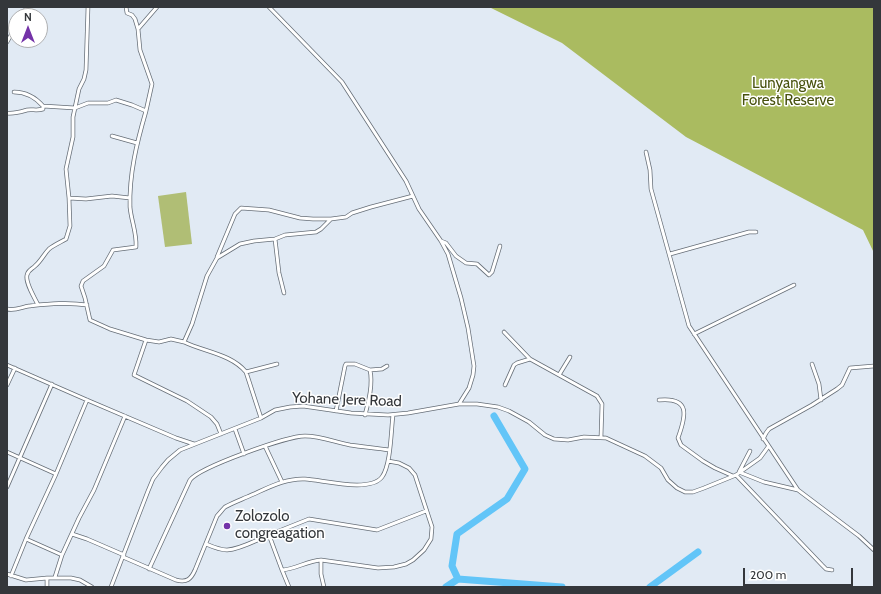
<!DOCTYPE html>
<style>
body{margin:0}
#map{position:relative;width:881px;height:594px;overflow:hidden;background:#e1eaf4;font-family:Cabin,sans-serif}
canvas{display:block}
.frame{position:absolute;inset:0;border:8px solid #34373b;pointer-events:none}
.north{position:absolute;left:8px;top:8px;width:40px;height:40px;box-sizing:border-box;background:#fff;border:1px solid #aeafb1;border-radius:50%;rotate:0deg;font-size:11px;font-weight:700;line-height:16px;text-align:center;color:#34373b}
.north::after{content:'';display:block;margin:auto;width:14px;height:18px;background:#7433a8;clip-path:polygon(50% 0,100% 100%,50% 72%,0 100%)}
.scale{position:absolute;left:743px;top:568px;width:110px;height:18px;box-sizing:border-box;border:2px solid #34373b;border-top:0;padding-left:5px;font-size:12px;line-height:14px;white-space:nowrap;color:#34373b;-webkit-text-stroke:3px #fff;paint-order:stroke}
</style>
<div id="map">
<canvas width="881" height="594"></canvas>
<div class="frame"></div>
<div class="north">N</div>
<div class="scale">200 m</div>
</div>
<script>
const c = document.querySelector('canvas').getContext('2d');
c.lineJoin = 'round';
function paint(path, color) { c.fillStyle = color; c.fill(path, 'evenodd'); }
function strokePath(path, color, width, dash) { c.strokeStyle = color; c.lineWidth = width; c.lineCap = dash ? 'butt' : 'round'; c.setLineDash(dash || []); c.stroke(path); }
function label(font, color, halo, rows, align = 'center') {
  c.font = font + ' Cabin,sans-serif'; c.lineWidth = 3; c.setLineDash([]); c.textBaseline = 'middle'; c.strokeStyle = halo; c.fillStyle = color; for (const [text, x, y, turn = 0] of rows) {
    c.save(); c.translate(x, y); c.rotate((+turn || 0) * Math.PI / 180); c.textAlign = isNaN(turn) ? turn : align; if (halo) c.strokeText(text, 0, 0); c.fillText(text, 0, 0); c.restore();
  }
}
const green = new Path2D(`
 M186 192 192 244 165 247 158 196Z`);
const forest = new Path2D(`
 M489 7H874V253L863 230 686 137 562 43Z`);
const river = new Path2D(`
 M458 579 452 566 457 534 507 499 525 469 494 416
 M446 587 458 579 562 587
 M650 587 698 552`);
const minor = new Path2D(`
 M88 7 86 70 84 79 79 89 73 117V137L66 169 69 198 86 199 112 196 130 198
 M126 7 127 13 132 15 135 19 138 29 140 50 152 84 146 111
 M269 7 342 82 406 181 419 209 441 241 448 254 461 298 468 328 474 366 473 375 469 388 459 404
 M22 16 27 7
 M138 29 157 7
 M40 34H41
 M7 42 16 26
 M14 92C26 92 35 97 43 106
 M7 113C14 114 20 112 27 110 32 109 37 111 43 109V106L75 108 88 103H108L116 100 132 105 146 111C137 142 129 174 130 207 131 220 137 233 136 247L113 250 104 266 83 281 81 286 85 298 90 320 110 329 146 340
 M112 136 137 143
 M646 152 650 170 651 189 689 326 798 490
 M275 239 279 273 284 293
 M441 241 446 243 456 256 466 263 477 264 489 275 492 272 500 246
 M670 254 749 232H756
 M217 257 235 214 241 208 269 210 300 218 313 219H331
 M38 305C35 298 25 283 27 275 28 270 32 269 35 266 41 261 44 254 49 249 54 245 61 242 66 239L70 226 69 198
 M7 309C15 311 22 307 29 306 49 304 67 302 87 305
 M504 332 530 359 597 396 602 404 601 437
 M694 334 794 285
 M184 342 171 339 159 342 146 340 134 375 187 401 211 417 217 424 221 434
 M812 364 819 384 821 400
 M7 365 87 400 176 438 194 444
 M370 370 382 369 387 366
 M246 372 277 364
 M559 375 570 357
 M7 385 15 368
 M505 385 514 365 517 363 530 359
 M659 400C691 397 686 416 678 438L681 445 703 461 715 468 733 476
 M336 411 345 366 346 364H355L370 370C373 384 369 400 365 415
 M261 418 246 372C231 354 205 352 184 342L192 324 207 276 217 258 240 244 254 241 275 239 285 235 316 232 321 229 331 219 346 217 352 213 371 207 413 196
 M235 429 244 454
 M763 439 766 433 769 429 812 405 837 389 842 385 850 368 874 366
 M265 446 282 482
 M750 451 739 472 764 482 798 490 859 536 874 550
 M7 452 56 474 87 400
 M736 475 822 565 826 569 832 570
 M7 487 52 384
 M72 534 87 539 124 555
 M269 535 309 519 377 530 426 511
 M26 539 62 555
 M206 544C213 547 220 550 227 550 241 549 256 540 269 535L282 570C296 569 307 561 321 560L378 568 394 567 406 564 413 560 424 550 431 539 432 527 415 475 409 468 399 463 388 461
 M123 557 176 580C187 583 191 579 195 570L217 516C220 513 222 510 225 507 232 503 240 500 247 497 266 489 284 478 305 479 323 480 370 493 382 477 391 465 391 430 393 415
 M321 560V574L324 587
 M149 569 190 480C200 467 287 436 305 436 320 436 335 442 350 445 363 447 376 448 389 450
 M282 570 289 587
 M7 574 26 580 47 578H71L80 580 92 587
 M11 576 26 539 56 474
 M55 577 62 555 79 518 94 490 125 416
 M47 587V578
 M111 587 148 491 153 479 162 467 168 460 180 450 261 418 275 410 290 407 303 406 351 413 388 415 408 413 459 404H477L498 407 509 411 529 422 545 435 554 439 568 440 584 437 606 438 645 456 661 468 668 480 677 488 685 492H693L704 488 736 475 760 458 768 447`);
const markers = [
 [227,526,4,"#7433a8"]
];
const parkNames = [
 ["Lunyangwa",788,84],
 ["Forest Reserve",788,101]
];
const streetNames = [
 ["Yohane Jere Road",347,400,2]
];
const poiNames = [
 ["Zolozolo",235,517],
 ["congreagation",235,534]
];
paint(green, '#b0be75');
paint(forest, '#aabb60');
strokePath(river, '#62c5f8', 7);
strokePath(minor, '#666e77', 4.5);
strokePath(minor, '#fff', 3);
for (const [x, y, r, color] of markers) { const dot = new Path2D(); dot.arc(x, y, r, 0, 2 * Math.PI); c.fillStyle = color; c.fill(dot); strokePath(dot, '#fff', 1.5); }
label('15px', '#48520e', '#fff', parkNames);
label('15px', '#34373b', '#fff', streetNames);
label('15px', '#34373b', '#fff', poiNames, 'left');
</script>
